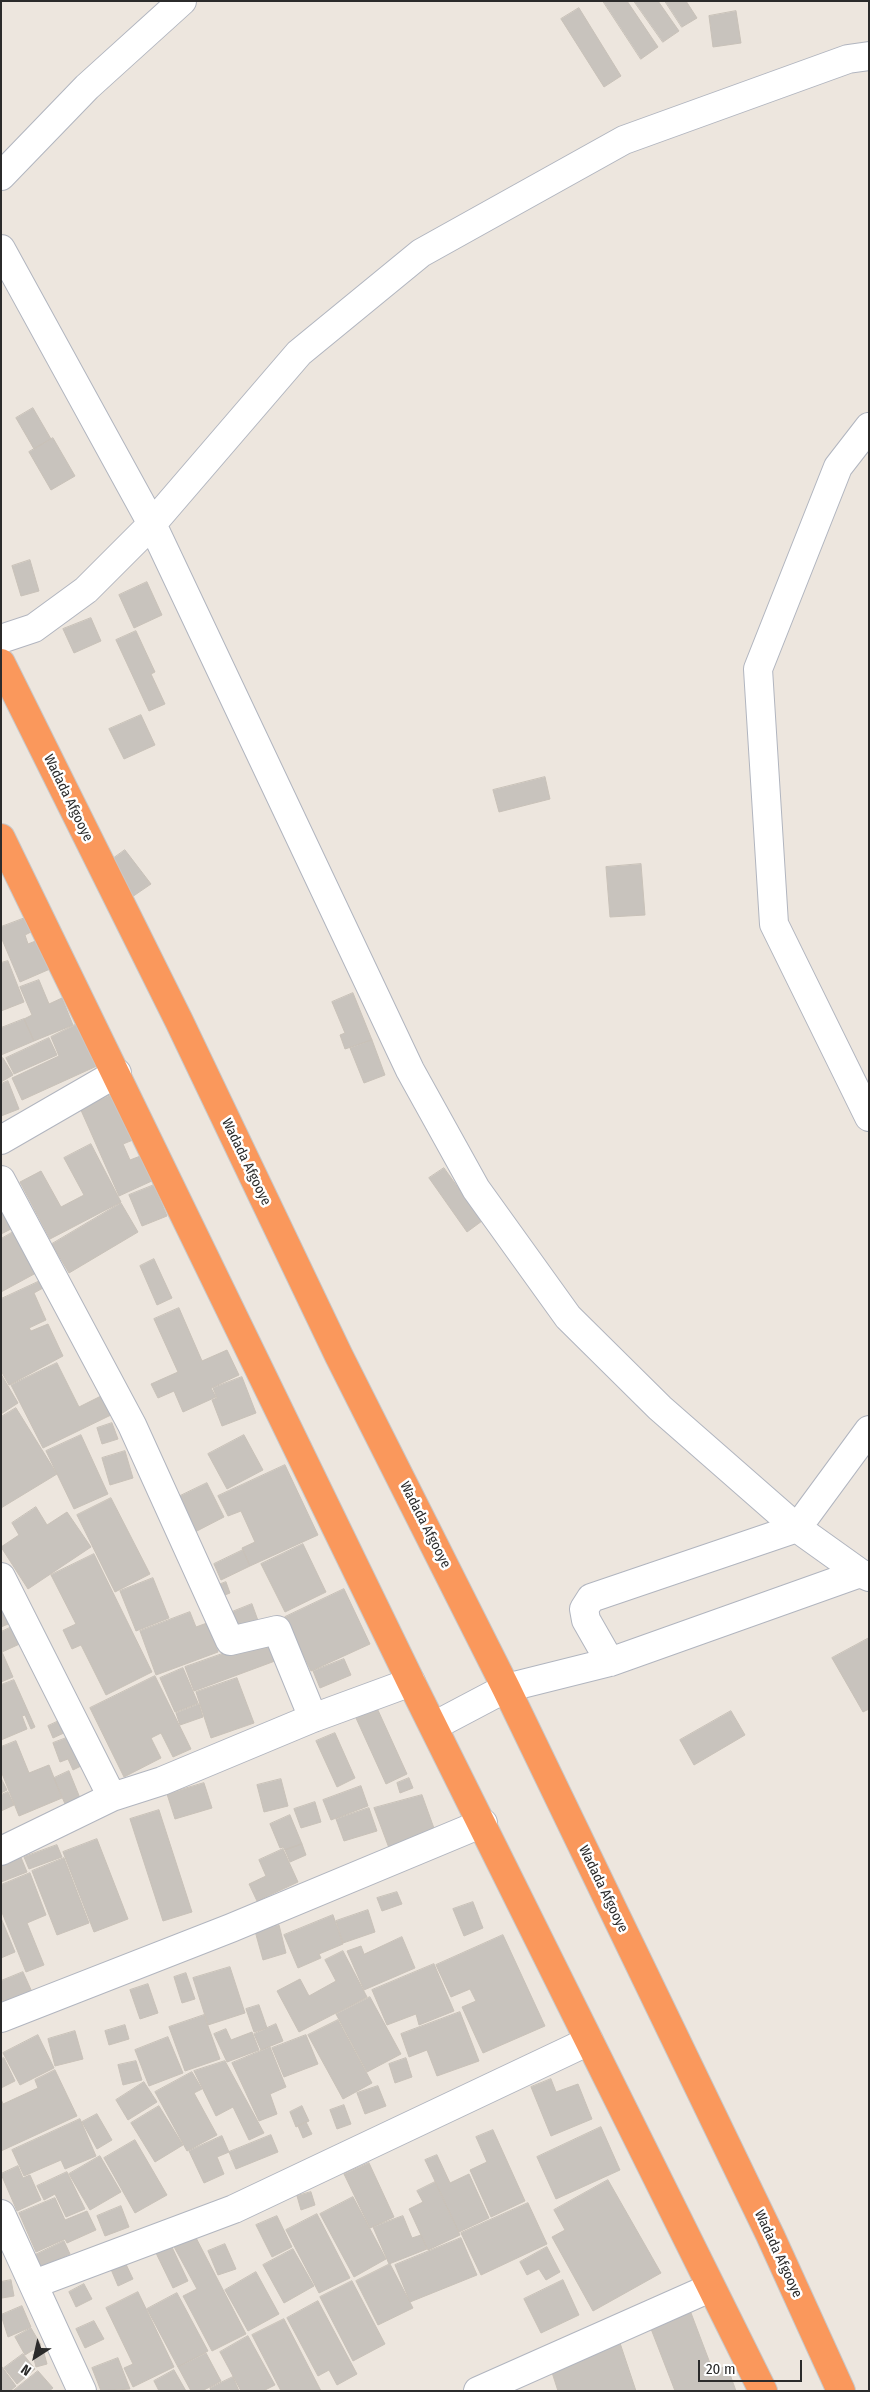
<!DOCTYPE html>
<style>
body{margin:0}
#map{position:relative;width:870px;height:2392px;overflow:hidden;background:#ede6de;font-family:"Fira Sans Condensed",sans-serif}
canvas{display:block}
.frame{position:absolute;inset:0;border:2px solid #2b2b2b;pointer-events:none}
.north{position:absolute;left:10px;top:2332px;width:50px;height:50px;-webkit-text-stroke:4px #fff;paint-order:stroke;rotate:215deg;font-size:14px;font-weight:700;line-height:20px;text-align:center;color:#2b2b2b}
.north::after{content:'';display:block;margin:auto;width:18px;height:22px;background:#2b2b2b;clip-path:polygon(50% 0,100% 100%,50% 72%,0 100%)}
.scale{position:absolute;left:698px;top:2360px;width:104px;height:22px;box-sizing:border-box;border:2px solid #2b2b2b;border-top:0;padding-left:6px;font-size:15px;line-height:18px;white-space:nowrap;color:#2b2b2b;-webkit-text-stroke:4px #fff;paint-order:stroke}
</style>
<div id="map">
<canvas width="870" height="2392"></canvas>
<div class="frame"></div>
<div class="north">N</div>
<div class="scale">20 m</div>
</div>
<script>
const c = document.querySelector('canvas').getContext('2d');
c.lineJoin = 'round';
function paint(path, color) { c.fillStyle = color; c.fill(path, 'evenodd'); }
function strokePath(path, color, width, dash) { c.strokeStyle = color; c.lineWidth = width; c.lineCap = dash ? 'butt' : 'round'; c.setLineDash(dash || []); c.stroke(path); }
function label(font, color, halo, rows, align = 'center') {
  c.font = font + ' "Fira Sans Condensed",sans-serif'; c.lineWidth = 5; c.setLineDash([]); c.textBaseline = 'middle'; c.strokeStyle = halo; c.fillStyle = color; for (const [text, x, y, turn = 0] of rows) {
    c.save(); c.translate(x, y); c.rotate((+turn || 0) * Math.PI / 180); c.textAlign = isNaN(turn) ? turn : align; if (halo) c.strokeText(text, 0, 0); c.fillText(text, 0, 0); c.restore();
  }
}
const building = new Path2D(`
 M603 1H627L658 47 641 59Z
 M634 1H658L679 31 663 42Z
 M665 1H686L697 18 682 27Z
 M579 8 621 76 604 87 561 19Z
 M736 11 741 43 713 47 709 16Z
 M33 408 51 439 34 449 16 418Z
 M53 438 75 476 51 490 29 452Z
 M30 560 39 591 21 596 12 566Z
 M147 582 162 615 134 628 119 595Z
 M91 618 101 641 74 653 63 629Z
 M136 631 155 672 151 674 165 704 149 711 116 640Z
 M141 715 155 745 124 759 109 729Z
 M545 777 550 799 499 812 493 790Z
 M125 850 151 884 132 897 107 863Z
 M641 864 645 915 610 917 606 867Z
 M25 918 31 932 25 935 28 944 38 940 50 969 20 982 1 937V927Z
 M8 961 24 1002 1 1011V963Z
 M39 980 49 1004 62 998 73 1025 34 1041 24 1019 32 1015 20 987Z
 M353 993 372 1040 345 1049 340 1035 345 1033 332 1002Z
 M24 1019 34 1041 1 1055V1028Z
 M79 1023 99 1065 22 1100 12 1078 59 1056 51 1037Z
 M49 1038 57 1055 14 1074 6 1058Z
 M372 1040 385 1075 364 1083 350 1048Z
 M3 1058 13 1075 1 1082V1059Z
 M8 1081 19 1109 1 1116V1084Z
 M113 1094 133 1140 123 1144 130 1160 143 1155 154 1180 119 1196 80 1108Z
 M91 1144 121 1202 50 1239 20 1182 41 1171 61 1207 84 1195 64 1158Z
 M444 1168 482 1221 467 1232 429 1178Z
 M154 1185 167 1216 142 1226 129 1195Z
 M121 1203 138 1232 69 1273 52 1244Z
 M1 1209 13 1228 1 1234Z
 M15 1231 36 1273 1 1292V1239Z
 M154 1259 172 1298 157 1305 140 1266Z
 M40 1281 43 1288 34 1293 46 1320 29 1328 31 1331 48 1324 63 1356 9 1385 1 1371V1299Z
 M179 1308 202 1361 227 1350 239 1375 211 1388 216 1397 183 1412 174 1391 158 1398 151 1384 178 1372 154 1319Z
 M57 1363 79 1407 103 1395 113 1414 43 1448 11 1385Z
 M1 1374 18 1403 1 1414Z
 M242 1377 256 1413 222 1426 212 1400 217 1398 213 1388Z
 M16 1408 57 1474 1 1508V1417Z
 M112 1423 118 1439 102 1444 97 1428Z
 M81 1435 108 1494 74 1509 46 1451Z
 M244 1435 263 1470 227 1489 208 1454Z
 M125 1451 133 1478 110 1485 102 1458Z
 M285 1465 318 1535 250 1566 242 1548 255 1542 241 1511 228 1516 218 1496Z
 M207 1483 224 1517 193 1533 176 1498Z
 M111 1498 150 1574 115 1592 77 1515Z
 M36 1507 47 1525 67 1512 91 1547 28 1589 1 1547 19 1535 12 1523Z
 M303 1544 326 1592 285 1612 261 1564Z
 M243 1550 250 1566 221 1580 214 1564Z
 M94 1554 152 1672 106 1695 81 1645 72 1649 63 1630 76 1624 51 1575Z
 M153 1578 169 1618 136 1631 120 1591Z
 M226 1582 230 1593 217 1598 213 1587Z
 M344 1589 370 1644 311 1671 285 1617Z
 M252 1604 260 1626 235 1636 227 1614Z
 M5 1606 13 1622 1 1627V1608Z
 M190 1612 196 1627 207 1623 218 1652 156 1675 140 1631Z
 M16 1625 24 1642 2 1652 13 1677 1 1682V1632Z
 M869 1638V1709L863 1712 832 1658Z
 M265 1639 275 1661 194 1691 185 1667Z
 M344 1659 351 1675 320 1688 313 1671Z
 M183 1668 198 1703 175 1712 160 1678Z
 M155 1676 191 1749 173 1757 161 1733 151 1738 161 1758 124 1777 90 1708Z
 M237 1678 254 1723 211 1738 196 1692Z
 M14 1680 35 1727 31 1729 25 1715 22 1716 27 1729 1 1740V1685Z
 M199 1704 203 1717 180 1725 176 1713Z
 M377 1708 407 1774 386 1784 356 1718Z
 M731 1711 745 1735 694 1765 680 1740Z
 M61 1720 66 1732 53 1738 48 1726Z
 M335 1733 355 1778 337 1787 316 1741Z
 M69 1737 81 1766 73 1770 68 1759 60 1762 53 1743Z
 M16 1741 29 1773 49 1765 62 1798 19 1816 1 1771V1747Z
 M69 1771 80 1798 65 1804 54 1778Z
 M1 1778 7 1790 1 1793Z
 M409 1778 413 1788 400 1793 397 1783Z
 M281 1779 288 1806 264 1812 257 1785Z
 M204 1783 212 1808 175 1819 167 1794Z
 M361 1786 368 1806 331 1820 323 1800Z
 M8 1792 14 1805 1 1811V1795Z
 M422 1795 435 1831 389 1848 374 1808Z
 M315 1802 321 1822 301 1828 294 1809Z
 M369 1808 377 1831 344 1841 336 1819Z
 M159 1810 192 1912 163 1921 130 1819Z
 M290 1815 302 1844 285 1850 283 1847 280 1848 270 1824Z
 M97 1839 128 1919 94 1932 63 1852Z
 M302 1844 306 1855 290 1862 285 1850Z
 M57 1845 62 1857 29 1869 24 1857Z
 M283 1849 298 1882 257 1901 249 1884 266 1876 259 1860Z
 M20 1855 27 1872 1 1882V1862Z
 M64 1858 89 1923 57 1935 32 1871Z
 M30 1873 46 1915 27 1923 44 1965 26 1972 1 1910V1885Z
 M397 1892 402 1904 382 1911 377 1898Z
 M473 1902 483 1928 464 1936 453 1909Z
 M368 1910 375 1932 343 1943 336 1921Z
 M333 1915 343 1944 319 1954 321 1958 298 1968 284 1935Z
 M1 1918 15 1952 1 1958Z
 M279 1925 286 1953 263 1960 255 1931Z
 M503 1935 545 2026 483 2053 462 2007 476 2001 470 1989 451 1997 436 1965Z
 M402 1937 415 1968 364 1990 347 1951 361 1946 364 1954Z
 M343 1951 367 1997 299 2032 277 1991 300 1979 309 1996 336 1981 325 1960Z
 M434 1964 454 2011 419 2025 416 2014 387 2025 372 1990Z
 M230 1967 245 2013 208 2025 193 1978Z
 M23 1972 32 1992 4 2003 1 1997V1981Z
 M186 1973 195 1999 182 2003 174 1977Z
 M148 1984 158 2013 140 2019 130 1990Z
 M370 1997 401 2054 367 2072 336 2014Z
 M259 2005 267 2028 254 2032 246 2009Z
 M460 2012 479 2061 437 2076 427 2050 409 2057 401 2034Z
 M204 2015 220 2059 185 2071 169 2027Z
 M338 2020 372 2083 343 2099 308 2035Z
 M276 2024 283 2041 261 2050 254 2034Z
 M125 2025 129 2039 109 2045 105 2031Z
 M226 2029 231 2040 252 2032 259 2050 227 2062 214 2034Z
 M75 2031 83 2059 55 2066 48 2039Z
 M38 2035 54 2068 20 2085 3 2053Z
 M306 2035 318 2064 284 2077 272 2048Z
 M168 2037 183 2073 149 2086 135 2050Z
 M270 2047 286 2087 270 2094 277 2114 259 2121 232 2063Z
 M4 2058 15 2081 1 2088V2059Z
 M406 2058 412 2077 395 2083 389 2064Z
 M136 2061 142 2080 123 2085 118 2065Z
 M225 2061 264 2133 249 2140 233 2107 216 2116 194 2071Z
 M55 2070 77 2116 1 2151V2099L3 2104 38 2088 35 2080Z
 M192 2072 202 2089 194 2093 217 2135 187 2151 155 2092Z
 M551 2079 556 2092 578 2084 592 2119 551 2136 531 2087Z
 M144 2082 157 2102 128 2120 116 2100Z
 M378 2086 386 2106 365 2114 357 2093Z
 M344 2105 351 2124 337 2129 330 2110Z
 M159 2106 183 2145 155 2162 131 2123Z
 M302 2106 309 2121 296 2127 290 2112Z
 M97 2114 112 2140 97 2149 82 2122Z
 M80 2119 96 2156 65 2169 61 2160 24 2176 12 2150Z
 M306 2122 312 2134 303 2138 298 2126Z
 M601 2127 620 2170 556 2199 537 2157Z
 M493 2130 525 2201 491 2217 470 2170 487 2162 476 2137Z
 M271 2135 278 2152 236 2169 229 2152Z
 M222 2136 229 2152 217 2157 224 2174 204 2183 189 2151Z
 M135 2140 167 2195 135 2213 104 2158Z
 M437 2155 450 2183 469 2174 489 2218 459 2232 425 2160Z
 M100 2156 121 2192 90 2210 69 2174Z
 M369 2163 394 2217 370 2228 344 2174Z
 M18 2166 23 2178 30 2175 41 2200 17 2211 1 2174Z
 M67 2172 85 2209 66 2217 55 2194 44 2200 37 2186Z
 M608 2180 661 2273 593 2311 552 2237 565 2230 554 2210Z
 M435 2182 460 2235 428 2250 409 2209 423 2202 417 2191Z
 M311 2192 315 2205 301 2210 297 2196Z
 M353 2197 386 2259 354 2277 320 2214Z
 M55 2198 65 2220 87 2211 96 2230 67 2243 65 2239 36 2252 19 2213Z
 M528 2203 547 2244 481 2275 461 2233Z
 M121 2206 129 2227 105 2236 97 2216Z
 M317 2214 350 2278 319 2293 286 2230Z
 M277 2216 292 2247 272 2257 256 2225Z
 M403 2216 412 2238 421 2235 427 2249 389 2264 373 2227Z
 M193 2232 246 2334 212 2351 183 2296 197 2289 172 2243Z
 M461 2238 477 2275 410 2302 395 2265Z
 M64 2241 70 2254 39 2268 33 2256Z
 M170 2243 188 2281 173 2288 155 2251Z
 M225 2244 236 2269 218 2275 208 2251Z
 M547 2247 560 2272 546 2280 539 2269 527 2275 520 2262Z
 M293 2249 314 2286 284 2303 263 2265Z
 M124 2260 133 2279 118 2286 110 2267Z
 M390 2264 413 2308 378 2325 356 2281Z
 M256 2272 279 2314 248 2331 225 2290Z
 M11 2280 14 2296 2 2298 1 2282Z
 M563 2280 579 2315 541 2333 524 2299Z
 M352 2281 385 2344 353 2361 320 2297Z
 M84 2284 92 2299 76 2307 69 2292Z
 M138 2292 174 2367 133 2387 124 2368 133 2364 106 2308Z
 M177 2293 208 2351 178 2367 147 2309Z
 M318 2301 357 2374 337 2385 329 2370 318 2376 287 2318Z
 M688 2305 713 2371 727 2366 736 2391H675L648 2321Z
 M22 2306 31 2327 8 2337 1 2315Z
 M284 2319 321 2391H281L252 2335Z
 M94 2321 104 2339 85 2348 76 2329Z
 M31 2328 41 2345 25 2355 15 2337Z
 M248 2336 275 2385 263 2391H241L220 2352Z
 M618 2337 636 2391H558L548 2360Z
 M44 2353 47 2364 36 2367 33 2355Z
 M206 2353 221 2381 202 2391H191L178 2367Z
 M23 2354 35 2369 17 2384 4 2368Z
 M118 2358 130 2389 101 2391 92 2368Z
 M2 2367 16 2386 10 2391H1Z
 M174 2370 186 2391H159L154 2381Z
 M38 2371 53 2388 49 2391H13Z
 M233 2377 239 2391H211L210 2388Z`);
const minor = new Path2D(`
 M1 176 87 87 182 1
 M1 249 152 524 410 1070 476 1189 568 1317 660 1408 797 1528 860 1573 869 1577
 M869 427 838 467 758 669 774 924 869 1117
 M1 639 34 628 86 590 152 524 299 353 421 253 624 140 848 59 869 56
 M1 1140 117 1073
 M1 1180 132 1425 230 1641 277 1630 313 1718
 M1 1577 112 1797
 M610 1662 586 1620 584 1609 591 1598 797 1528 869 1430
 M434 1726 506 1688 610 1662 860 1573
 M1 1851 112 1797 162 1781 313 1718 411 1682
 M1 2018 231 1928 483 1823
 M1 2214 82 2391
 M34 2284 234 2209 589 2041
 M478 2391 710 2288`);
const highway = new Path2D(`
 M1 663 179 1021 339 1356 506 1688 770 2235 841 2391
 M1 838 411 1682 763 2391`);
const streetNames = [
 ["Wadada Afgooye",68,798,64],
 ["Wadada Afgooye",246,1162,64],
 ["Wadada Afgooye",425,1525,63],
 ["Wadada Afgooye",603,1889,64],
 ["Wadada Afgooye",778,2254,65]
];
paint(building, '#c8c3bd');
strokePath(building, '#c8c1b8', 1);
strokePath(minor, '#b1b5bf', 30);
strokePath(highway, '#c8c8c8', 30);
strokePath(minor, '#fff', 28);
strokePath(highway, '#fa985c', 28);
label('14px', '#2b2b2b', '#fff', streetNames);
</script>
